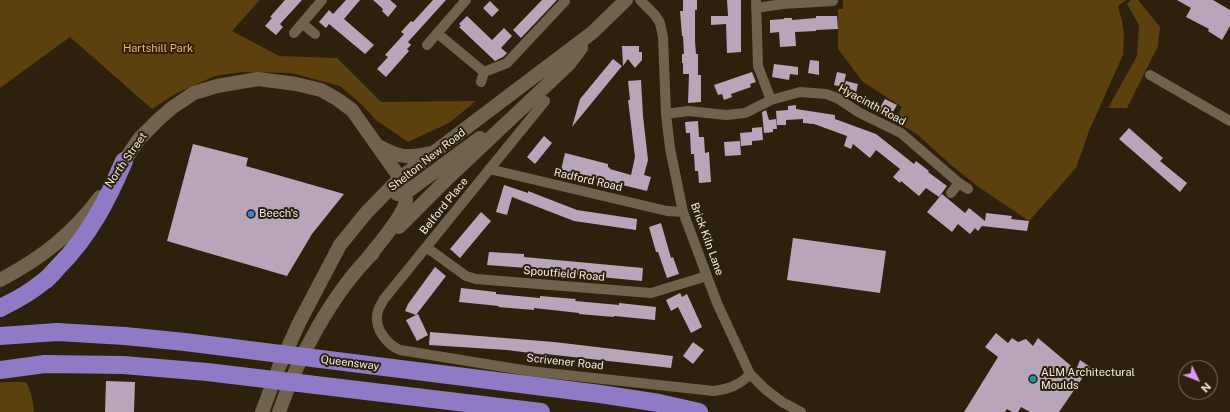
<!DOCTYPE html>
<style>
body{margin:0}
#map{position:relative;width:1230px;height:412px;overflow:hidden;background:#2d200d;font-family:"Public Sans",sans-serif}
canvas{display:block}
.north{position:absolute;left:1178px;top:360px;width:40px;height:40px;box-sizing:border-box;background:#2d200d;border:1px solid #7d7261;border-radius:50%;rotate:133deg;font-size:11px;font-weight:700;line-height:16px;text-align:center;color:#f4ece0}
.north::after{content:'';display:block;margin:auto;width:14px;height:18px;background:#d59bfa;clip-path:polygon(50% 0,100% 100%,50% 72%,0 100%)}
</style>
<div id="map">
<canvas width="1230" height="412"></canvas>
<div class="north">N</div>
</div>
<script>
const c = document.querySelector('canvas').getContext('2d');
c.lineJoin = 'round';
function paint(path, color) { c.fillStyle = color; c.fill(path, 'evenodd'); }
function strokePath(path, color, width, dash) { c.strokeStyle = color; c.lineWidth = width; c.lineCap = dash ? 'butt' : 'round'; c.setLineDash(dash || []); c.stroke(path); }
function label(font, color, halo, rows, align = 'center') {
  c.font = font + ' "Public Sans",sans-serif'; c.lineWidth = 4; c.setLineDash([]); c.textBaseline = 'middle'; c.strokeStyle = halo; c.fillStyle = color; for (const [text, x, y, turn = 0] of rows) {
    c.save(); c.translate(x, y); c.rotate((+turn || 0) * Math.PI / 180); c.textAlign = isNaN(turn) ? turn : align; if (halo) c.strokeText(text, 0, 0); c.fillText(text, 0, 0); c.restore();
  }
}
const green = new Path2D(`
 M0 0H260L232 31 279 56 337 58 381 102 476 101 449 123 408 142 376 120 361 104 340 86 291 73 242 72 215 76 175 94 152 109 70 37 0 88Z
 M843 0H1126L1118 6 1122 21 1124 36 1123 55 1089 131 1076 168 1029 221 980 188 951 165 917 134 894 121 902 107 863 82 838 49V9H843Z
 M1131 0H1138L1160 27 1158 46 1127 108H1108L1137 56 1139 25 1127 4Z
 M0 382H26C31 391 33 400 34 411L33 412H0Z`);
const building = new Path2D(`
 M285 0H302L280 24 283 27 276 35 265 26 272 18 270 17Z
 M346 0H360L344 19 374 45 365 54 329 24 326 28 319 22 329 10 333 14Z
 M373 0H390L397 6 388 17 382 11 383 9Z
 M433 0H446L408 42 411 45 407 49 409 51 386 77 377 69 388 57 385 55 404 34 401 32 411 21 413 22Z
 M542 0H557L521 38 513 30Z
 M683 0H697V10H695V42L696 54H698V75H701V102L688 103 689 74H683V63H682V54H684L683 36H682L680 11H683Z
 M727 0H741V52L727 53 726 24 711 25V16H728Z
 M1177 0H1213L1230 10V26L1222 40 1208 31 1209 29 1186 17 1191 8Z
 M490 1 499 10 492 17 483 8Z
 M467 16 492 40 504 28 512 36 501 48 507 53 503 57 495 61 459 27 461 26 459 24Z
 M816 16H837L838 29 816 30V31L795 32 796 46 780 47 779 32 770 33V20L784 19V18H792V20L816 18Z
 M622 46H639V52H642V60L635 68 628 59 623 66Z
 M613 59 622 66 572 127 580 99Z
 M810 60 819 61V75L808 73Z
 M774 64 798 67V75L790 74 789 80 772 77Z
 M752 72 756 82 750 84 751 87 731 94 732 97 724 100 722 94 718 95 714 85Z
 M837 72 846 74 843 87 834 85Z
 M641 80 643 116 648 160 644 175 651 177 647 191 561 170 565 153 608 164V167L610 168V169L631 175 635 157 628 100H630L628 81Z
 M846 81 858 84 856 93 843 90Z
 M885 99 897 105 890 117 878 111Z
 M796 105V109L835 115V119L876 134 914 164 916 161 929 171 928 172 947 186 939 197 926 188 919 196 901 181 900 183 893 177 900 169 876 150 870 158 853 144 851 149 844 146 847 136 814 124 803 123V119L786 120V125H777L776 111 788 110V106Z
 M766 110 769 120 776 119 777 129H773V132L764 133 762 112Z
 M698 121 699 137H704L705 153 709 152 711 182 699 183 698 171H695L694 154H691L690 133H686L685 122Z
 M762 127 763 140 752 141V145L741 146 740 133 752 132V128Z
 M1129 128 1163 158 1160 161 1187 183 1180 192 1119 139Z
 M544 136 552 143 535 164 527 157Z
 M740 141 741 155 725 156 724 142Z
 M193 144 248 158 246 166 344 194 312 234 287 276 167 241Z
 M504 185 528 193V191L577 210 637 219 636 230 574 221 512 197 507 215 496 212Z
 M942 194 965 213 969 208 985 221 986 213 1012 216 1011 219 1029 221 1027 231 982 226 978 231 975 228 970 234 958 224 952 232 927 212Z
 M481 212 491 221 460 258 450 249Z
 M661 223 671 258 673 257 679 274 667 278 658 252H656L649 227Z
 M793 238 886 251 880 293 787 280Z
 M489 252 524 254V257L643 268 642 281 527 270V268L487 265Z
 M435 267 446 276 416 315 405 311 408 304Z
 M461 288 496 292V294L540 298V296L576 299 575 301 619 305V303L656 307 655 320 614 316V317L579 314V313L534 308V310L498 307 499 306 459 302Z
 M680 293 682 297 687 294 702 327 691 333 678 307 671 311 666 300Z
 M418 314 428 335 417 341 406 320Z
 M430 332 554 342 673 356 671 368 546 354V355L507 350 429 345Z
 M996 333 1008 343 1012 338 1018 342 1026 339 1033 346 1038 338 1076 370 1080 360 1090 367 1059 412H1030L1021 407 1018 412H1012L1007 409 1005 412H964L998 357 985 347Z
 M693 342 704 350 693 364 683 356Z
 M106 381 135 382 134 412H105Z`);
const street = new Path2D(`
 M640 0 655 15 660 23 663 37 666 114 670 148 683 212 717 303 750 374 765 389 782 402 801 412
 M756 0 758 66 771 100
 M756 8 783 4 833 1
 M303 24 315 34
 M294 33 322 0
 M437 33 484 72 507 63 565 1
 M427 45 466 0
 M1150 75 1230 121
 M481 82 484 72
 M545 101 384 299C382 303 379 307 378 311 373 327 386 344 400 350L529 371 714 391C729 389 740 385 750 374
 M666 114 688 111 726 115 745 113 771 100 800 92 826 94 837 98 860 113 901 133 959 183 968 189
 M489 169 667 211 683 212
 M951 193 959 183
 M426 247 466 276 476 279 651 293 707 276`);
const secondary = new Path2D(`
 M378 146C400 158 407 158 431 153
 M118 170 139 139 159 119 173 107 194 93 217 86 258 79 296 84 321 90 337 99 352 110 400 178C402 185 405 192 406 199 406 214 376 247 367 259
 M397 194H404L480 138
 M399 227 447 179 568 65 581 48
 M0 280C40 259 73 234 100 197
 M262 412 279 367 299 323 340 245 366 213 400 178 593 32 626 0
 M279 412C298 358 332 293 373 253`);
const highway = new Path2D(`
 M0 308C15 301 31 292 44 281 50 277 54 271 59 266 89 236 108 199 124 161
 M0 336 57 332 125 336 185 342 600 394 659 403 699 412
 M0 370 45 364 123 365 207 372 541 412`);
const markers = [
 [251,214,4,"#3f7fe0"],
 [1033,379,4,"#0f9aa8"]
];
const parkNames = [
 ["Hartshill Park",158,49]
];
const streetNames = [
 ["Hyacinth Road",872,105,28],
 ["North Street",126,160,-55],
 ["Shelton New Road",427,160,-38],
 ["Radford Road",588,180,13],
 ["Belford Place",444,206,-51],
 ["Brick Kiln Lane",707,239,70],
 ["Spoutfield Road",564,274,5],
 ["Scrivener Road",565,362,6],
 ["Queensway",350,363,7]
];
const poiNames = [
 ["Beech's",259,214],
 ["ALM Architectural",1041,373],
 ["Moulds",1041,386]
];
paint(green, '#5c400d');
paint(building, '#b9a5b9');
strokePath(street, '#70624d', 10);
strokePath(secondary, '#70624d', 14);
strokePath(highway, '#917ac5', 18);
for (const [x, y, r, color] of markers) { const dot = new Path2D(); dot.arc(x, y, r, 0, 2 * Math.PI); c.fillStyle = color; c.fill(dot); strokePath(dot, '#2d200d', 1.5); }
label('11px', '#f5b956', '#2d200d', parkNames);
label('11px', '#f4ece0', '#2d200d', streetNames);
label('11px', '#f4ece0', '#2d200d', poiNames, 'left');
</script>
